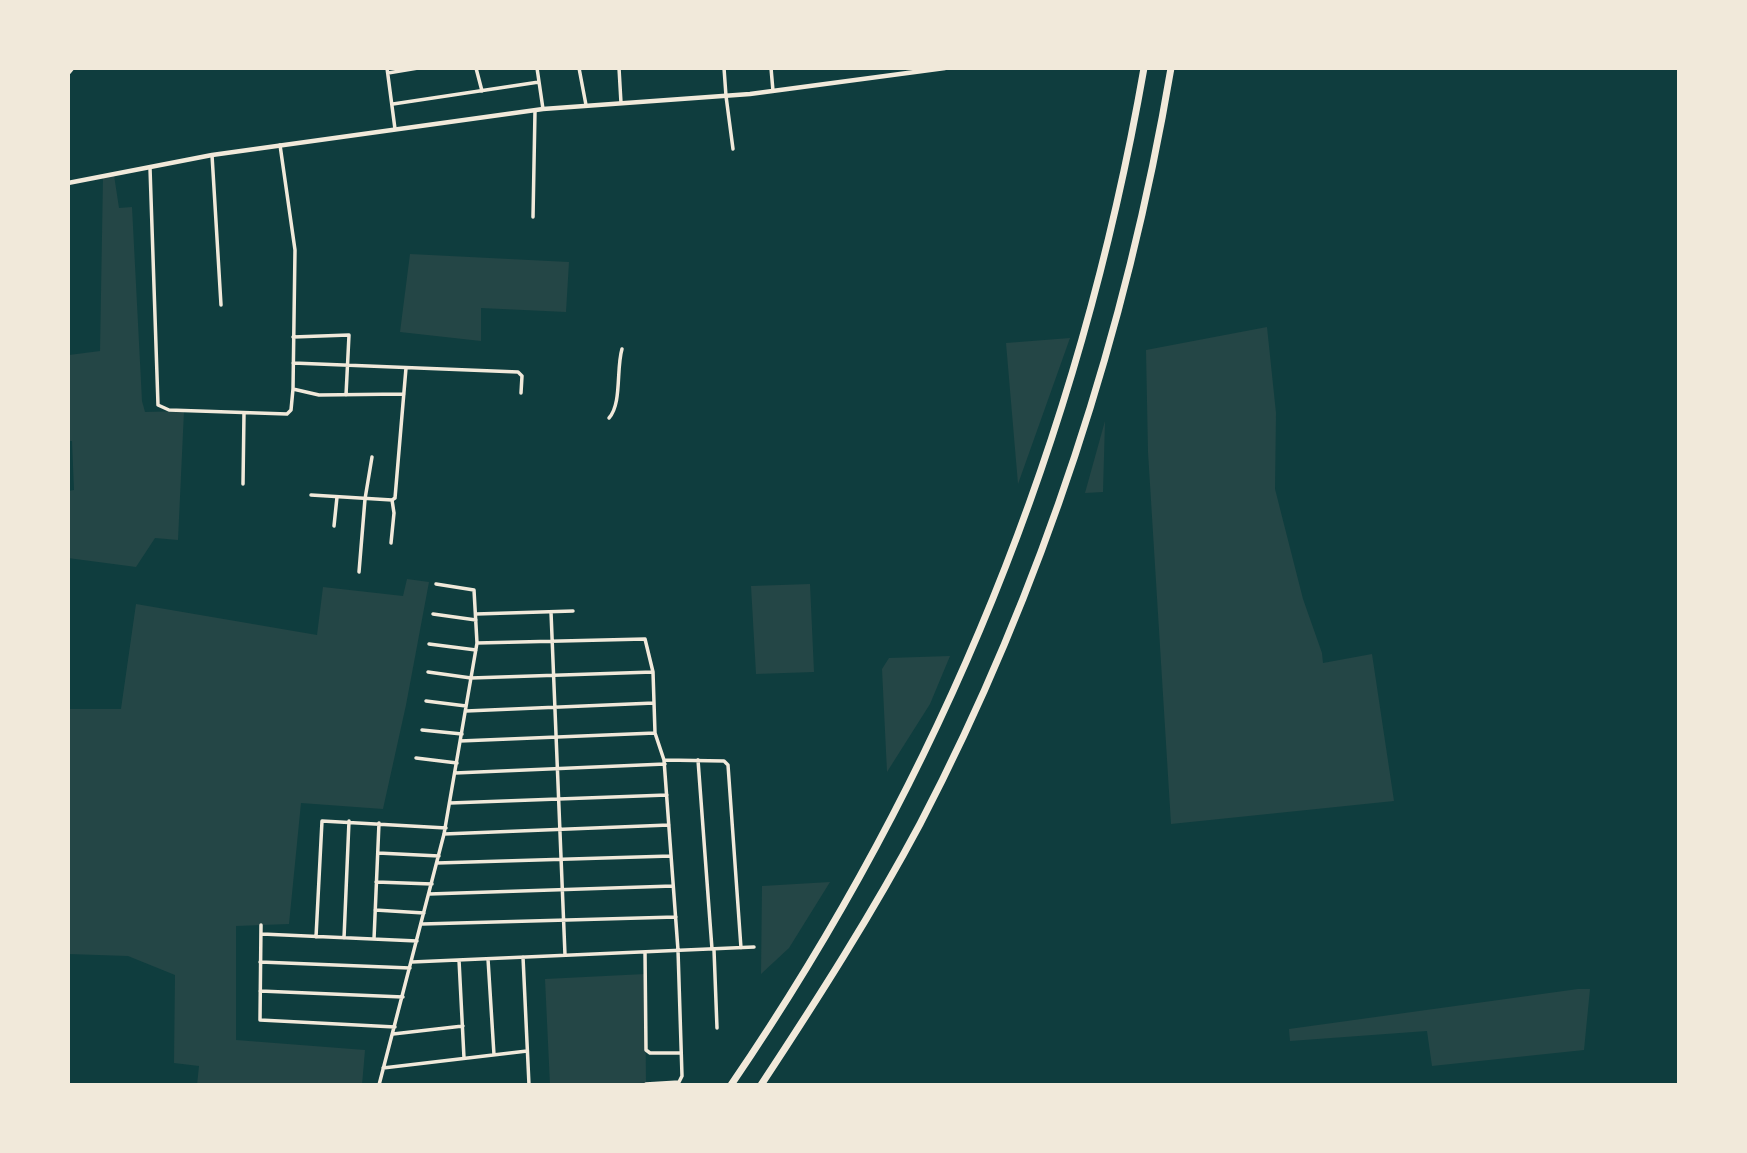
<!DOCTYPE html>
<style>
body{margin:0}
#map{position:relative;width:1747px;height:1153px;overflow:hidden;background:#0f3d3e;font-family:Manrope,sans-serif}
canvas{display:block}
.frame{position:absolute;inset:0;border:70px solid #f1e9da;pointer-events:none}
</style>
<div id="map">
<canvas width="1747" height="1153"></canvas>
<div class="frame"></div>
</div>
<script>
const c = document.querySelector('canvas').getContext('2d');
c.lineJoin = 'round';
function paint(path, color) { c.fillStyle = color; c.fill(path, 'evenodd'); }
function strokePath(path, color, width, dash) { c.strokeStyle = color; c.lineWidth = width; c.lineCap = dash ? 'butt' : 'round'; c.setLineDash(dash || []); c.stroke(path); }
const green = new Path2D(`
 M114 175 119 208 132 207 142 401 145 412 184 411 178 540 155 538 136 567 68 558V491L74 490 72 441H68V352L69 355 100 351 103 177Z
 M410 254 569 262 566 312 481 308V341L400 332Z
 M1267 327 1276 413 1275 489 1303 599 1322 653 1323 663 1372 654 1394 801 1171 824 1148 452 1146 350Z
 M1070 338 1018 484 1006 343Z
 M1105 421 1103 492 1085 493Z
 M407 579 429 582 406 705 383 809 301 803 289 924 236 926V1040L365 1050 362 1085H197L199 1066 174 1063 175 975 128 956 68 954V709H121L136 604 317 635 323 587 403 596Z
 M810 584 814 672 756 674 751 586Z
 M950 656 930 704 887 772 882 669 889 658Z
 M830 882 789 948 761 974 762 886Z
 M645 974 646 1085H550L545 979Z
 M1578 989H1590L1584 1050 1432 1066 1427 1031 1290 1041 1289 1029Z`);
const minor = new Path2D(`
 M387 68 395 129
 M476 68 482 91
 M537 68 543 109
 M579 68 586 105
 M619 68 621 103
 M724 68 726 96 733 149
 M771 68 773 91
 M388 73 418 68
 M68 74 73 68
 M393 104 539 82
 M212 155 221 305
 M150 168 158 405 169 410 287 414 291 410 293 389 295 250 280 145
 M533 217 535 111
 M293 337 349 335 346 395
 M293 363 518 372 522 376 521 393
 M293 389 319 395 404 394
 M609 418C622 404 616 369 622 349
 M243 484 244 413
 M311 495 392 500 395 498 406 368
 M334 526 337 497
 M391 543 394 513 392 500
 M359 572 365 499 372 457
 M551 612 565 955
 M433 614 476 620
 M476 614 573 611
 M477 643 645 639 653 672 655 733 664 760 678 950 682 1076 679 1082 646 1084
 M429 644 476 650
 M428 672 471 678 653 672
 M426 701 466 706
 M466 711 654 703
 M422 730 462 734
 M460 741 655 733
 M416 758 457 763
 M664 760 724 761 728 765 741 948
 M698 760 712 949
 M455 773 665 764
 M450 803 667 795
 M444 834 669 825
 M378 853 439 856
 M437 863 671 856
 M376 882 432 884
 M429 894 673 886
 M375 910 424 913
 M422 924 676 917
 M261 925 260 1020 395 1027
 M262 934 417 941
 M316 937 322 821 446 828
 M344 938 349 821
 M374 939 379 823
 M714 950 717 1028
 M645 952 646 1050 650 1053H681
 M523 957 529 1085
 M488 959 494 1055
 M459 960 464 1058
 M260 962 410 968
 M412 962 754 947
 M260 991 403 997
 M393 1034 463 1026
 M383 1068 527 1051
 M379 1085 444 834 477 643 474 590 436 584`);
const tertiary = new Path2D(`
 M68 183 212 155 543 109 750 94 945 68`);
const motorway = new Path2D(`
 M731 1085C943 774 1079 439 1144 68
 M761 1085C817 1000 872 914 920 824 1042 590 1127 329 1171 68`);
paint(green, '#244646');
strokePath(minor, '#f1e9da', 3.5);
strokePath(tertiary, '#f1e9da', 4.5);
strokePath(motorway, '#f1e9da', 7);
</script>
